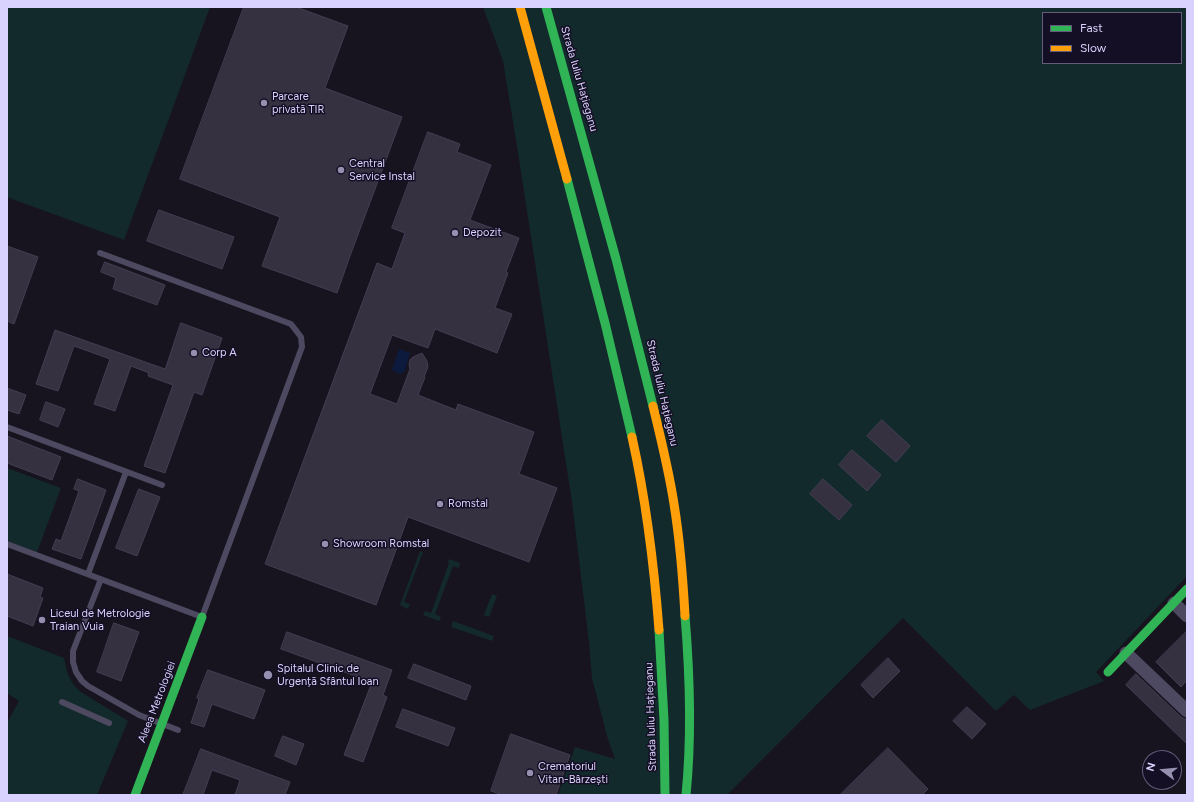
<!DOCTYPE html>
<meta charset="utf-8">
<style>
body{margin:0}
#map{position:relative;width:1194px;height:802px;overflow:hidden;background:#17141f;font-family:Figtree,sans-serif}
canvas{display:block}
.frame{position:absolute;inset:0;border:8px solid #dad2fe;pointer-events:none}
.legend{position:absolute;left:1042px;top:12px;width:140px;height:52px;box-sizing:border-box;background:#140f24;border:1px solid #635d7b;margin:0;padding:5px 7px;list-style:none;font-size:12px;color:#dad2fe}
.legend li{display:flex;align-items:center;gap:8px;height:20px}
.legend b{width:20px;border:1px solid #635d7b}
.north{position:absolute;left:1142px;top:750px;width:40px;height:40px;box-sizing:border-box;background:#140f24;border:1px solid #635d7b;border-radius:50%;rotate:286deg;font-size:11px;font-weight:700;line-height:16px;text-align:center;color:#dad2fe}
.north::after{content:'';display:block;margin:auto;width:14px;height:18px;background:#9690b0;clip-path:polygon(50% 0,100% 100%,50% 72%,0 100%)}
</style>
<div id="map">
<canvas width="1194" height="802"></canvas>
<div class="frame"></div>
<ul class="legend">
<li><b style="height:5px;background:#30b455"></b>Fast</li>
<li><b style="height:5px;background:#ff9f0a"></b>Slow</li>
</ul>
<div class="north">N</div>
</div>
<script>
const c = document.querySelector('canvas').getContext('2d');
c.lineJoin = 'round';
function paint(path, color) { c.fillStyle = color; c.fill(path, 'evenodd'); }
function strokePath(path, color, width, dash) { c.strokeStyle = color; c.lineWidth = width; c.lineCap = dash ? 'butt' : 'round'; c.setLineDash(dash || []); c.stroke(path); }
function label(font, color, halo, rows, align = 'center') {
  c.font = font + ' Figtree,sans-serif'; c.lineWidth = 3; c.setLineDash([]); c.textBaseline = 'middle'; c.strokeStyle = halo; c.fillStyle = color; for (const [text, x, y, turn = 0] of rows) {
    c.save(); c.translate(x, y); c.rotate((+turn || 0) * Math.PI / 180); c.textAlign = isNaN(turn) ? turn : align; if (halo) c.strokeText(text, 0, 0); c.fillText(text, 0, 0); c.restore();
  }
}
const green = new Path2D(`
 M7 7H210L124 240 7 197Z
 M483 7H1187V576L1096 672 1104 681 1030 710 1014 695 996 711 903 618 727 795H558L575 747 615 759 607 736 592 678 589 642 572 502 517 146 503 61ZM1043 13H1181V63H1043Z
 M7 468 61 488 37 552 7 541Z
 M420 551 423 552 404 602 410 604 408 609 400 605Z
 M449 559 460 563 459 568 453 566 435 614 441 617 439 621 423 615 425 611 431 613 449 563H448Z
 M492 594 497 596 489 617 484 615Z
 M453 621 494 636 492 641 451 627Z
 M7 636 64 658C67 674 69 681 81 692L128 721 97 795H7V723L19 701 7 693Z`);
const water = new Path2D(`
 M399 349 410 353 404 373 402 372 401 374 392 370Z`);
const building = new Path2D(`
 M244 7H296L348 26 325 88 402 117 350 256 337 293 262 266 280 217 180 179Z
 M428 132 460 144 457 152 491 165 470 220 519 238 506 272 508 273 495 308 512 314 497 353 435 329 428 348 392 335 370 394 397 404 410 369 409 365 410 360 413 357 422 353 427 361 428 367 424 377H425L418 395 456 410 458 404 534 432 519 474 557 488 529 562 408 517 376 605 265 564 377 263 392 269 405 233 392 228Z
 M159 210 234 237 222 269 147 241Z
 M7 246 38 257 14 324 7 321Z
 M105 262 165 285 157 305 113 289 116 278 101 272Z
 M181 323 222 338 202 395 194 392 165 473 144 466 173 385 148 376 149 373 131 366 115 411 94 404 110 359 74 346 58 391 36 384 55 330 165 369Z
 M7 388 26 395 19 414 7 410Z
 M46 402 65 409 58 427 40 420Z
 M882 420 910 446 896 462 867 436Z
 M7 436 61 457 52 480 7 463Z
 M852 450 881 475 867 491 839 465Z
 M78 479 106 490 81 559 52 549 56 539 61 541 79 491 74 489Z
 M823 479 852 505 839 520 810 494Z
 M139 489 160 497 137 556 116 548Z
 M7 574 43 588 40 597 43 598 33 626 7 616Z
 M114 623 139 632 121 681 97 672Z
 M1187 631V680L1181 687 1156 662Z
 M287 632 392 670 383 695 387 697 363 762 344 755 372 682 281 649Z
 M888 658 900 671 873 698 861 685Z
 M414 664 471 686 466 700 408 678Z
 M208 670 265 690 254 719 212 704 204 727 191 723 199 699 197 698Z
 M1136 674 1181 717 1187 720V744L1126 685Z
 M967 707 986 724 972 739 953 721Z
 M403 709 455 728 448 746 396 727Z
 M511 734 570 755 556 795H503L491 791Z
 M283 736 304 744 296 765 275 756Z
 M888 748 928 789 922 795H840Z
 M201 749 290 782 285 795H235L240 780 212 770 203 795H183Z`);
const lane = new Path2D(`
 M7 427 162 485
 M7 544 202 617 302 347 301 337 291 324 100 253
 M88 574 126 472
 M101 579 73 651V662L76 672 82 681 88 686 139 715 178 730
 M62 702 109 723`);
const street = new Path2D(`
 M1174 603 1187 616
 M1126 653 1187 711`);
const fast = new Path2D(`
 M546 7 616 259 653 406
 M567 179 605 323 632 437
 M685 616C690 676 692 735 686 795
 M659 630 664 720 665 795
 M1108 672 1187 589
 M135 795 202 617`);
const slow = new Path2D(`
 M520 7 567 179
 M653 406C661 439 669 471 674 504 680 541 683 579 685 616
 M632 437C646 500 654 564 659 630`);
const markers = [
 [264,103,4,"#9690b0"],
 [341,170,4,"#9690b0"],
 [455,233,4,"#9690b0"],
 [194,353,4,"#9690b0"],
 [440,504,4,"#9690b0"],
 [325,544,4,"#9690b0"],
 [42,620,4,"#9690b0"],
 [268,675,5,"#9690b0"],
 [530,773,4,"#9690b0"]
];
const streetNames = [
 ["Strada Iuliu Hațieganu",579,79,74],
 ["Strada Iuliu Hațieganu",662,393,77],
 ["Aleea Metrologiei",157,702,-69],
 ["Strada Iuliu Hațieganu",651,717,-92]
];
const poiNames = [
 ["Parcare",272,97],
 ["privată TIR",272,110],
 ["Central",349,164],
 ["Service Instal",349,177],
 ["Depozit",463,233],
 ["Corp A",202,353],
 ["Romstal",448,504],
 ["Showroom Romstal",333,544],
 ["Liceul de Metrologie",50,614],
 ["Traian Vuia",50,627],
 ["Spitalul Clinic de",277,669],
 ["Urgență Sfântul Ioan",277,682],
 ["Crematoriul",538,767],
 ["Vitan-Bârzești",538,780]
];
paint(green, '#132a2c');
paint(water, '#0c1a3e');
paint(building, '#353141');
strokePath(building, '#433e53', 1);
strokePath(lane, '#4c4960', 6);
strokePath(street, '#4c4960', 13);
strokePath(fast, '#30b455', 9);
strokePath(slow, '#ff9f0a', 9);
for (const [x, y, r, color] of markers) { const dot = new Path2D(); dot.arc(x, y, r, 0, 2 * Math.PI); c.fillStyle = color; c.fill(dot); strokePath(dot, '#140f24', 1.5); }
label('11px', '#dad2fe', '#140f24', streetNames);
label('11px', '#dad2fe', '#140f24', poiNames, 'left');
</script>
